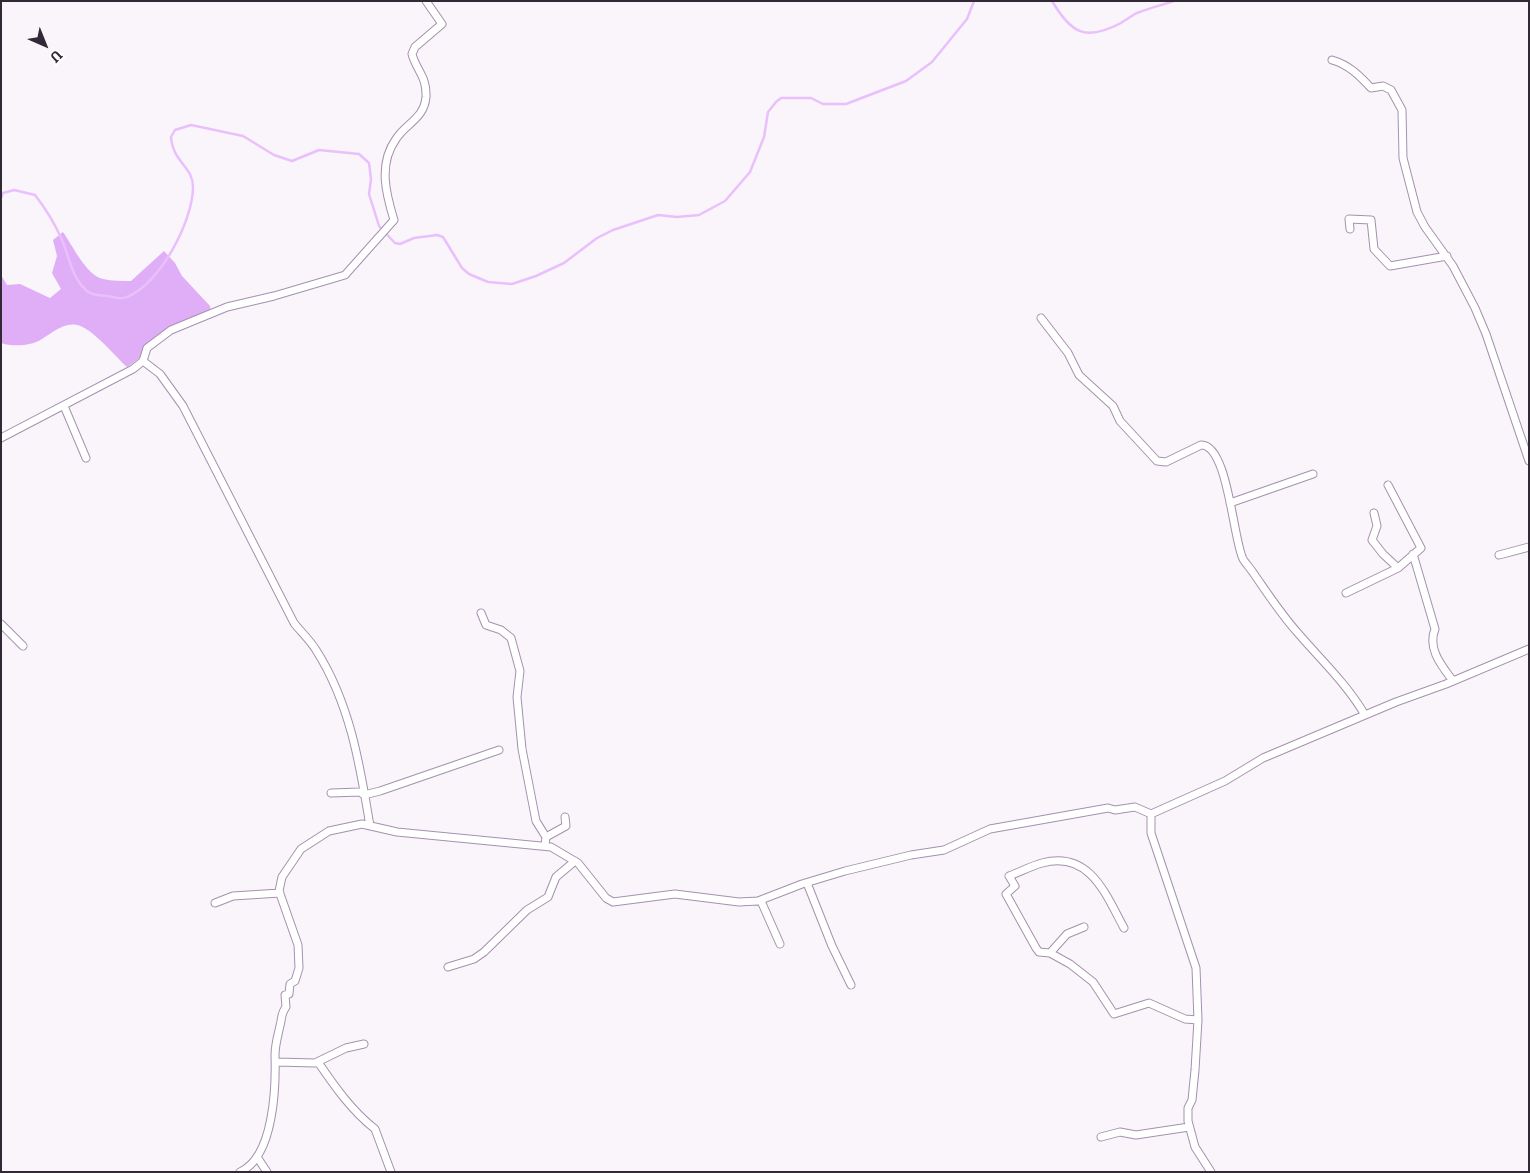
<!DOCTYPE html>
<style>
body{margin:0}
#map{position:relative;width:1530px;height:1173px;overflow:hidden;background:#f9f5fb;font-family:Bitter,serif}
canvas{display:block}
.frame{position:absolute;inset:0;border:2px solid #312935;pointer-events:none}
.north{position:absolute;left:20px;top:20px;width:50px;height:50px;-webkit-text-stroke:4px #fff;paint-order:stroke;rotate:136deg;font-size:14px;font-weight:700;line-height:20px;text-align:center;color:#312935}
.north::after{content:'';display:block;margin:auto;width:18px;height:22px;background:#312935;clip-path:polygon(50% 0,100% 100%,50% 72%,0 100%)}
</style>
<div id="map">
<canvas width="1530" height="1173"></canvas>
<div class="frame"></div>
<div class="north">U</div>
</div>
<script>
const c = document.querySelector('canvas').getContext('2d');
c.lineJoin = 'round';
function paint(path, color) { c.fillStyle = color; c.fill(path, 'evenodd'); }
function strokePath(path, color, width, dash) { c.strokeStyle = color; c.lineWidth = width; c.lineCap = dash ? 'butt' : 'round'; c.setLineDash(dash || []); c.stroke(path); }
const forest = new Path2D(`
 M63 232C73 246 86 275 103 279 112 281 122 281 131 281L164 251 175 263 182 276 210 306 211 315C197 324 182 328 168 336 153 345 142 357 127 367 115 356 92 328 77 325 64 322 52 333 42 339 32 346 12 347 1 343V275L7 285 20 284 50 298 61 289 52 273 57 256 53 240Z`);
const stream = new Path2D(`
 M1052 1C1071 33 1085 42 1121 23 1126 20 1131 16 1137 13 1149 8 1162 5 1174 1
 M1 198 3 193 14 190 35 195C46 209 55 224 62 240 70 258 71 277 87 291 93 296 101 295 108 296 114 297 121 300 127 297 160 284 193 221 193 187 193 166 173 163 171 137L175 130 191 125 243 136 274 155 292 161 319 150 359 154 369 163 371 179 369 194 379 226 395 243 400 244 414 238 437 235 443 237 462 268 469 274 488 282 512 284 536 276 564 263 597 238 613 230 658 215 677 217 699 215 725 201 750 172 764 137 768 112 776 102 781 98H811L823 104H846L906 81 932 62 967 19 974 1`);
const minor = new Path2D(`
 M1332 60C1349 65 1359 75 1371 88L1383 86 1391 90 1402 110 1403 158 1417 212 1425 227 1453 266 1475 308 1486 334 1529 461
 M1350 229 1349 219 1371 220 1374 249 1390 266 1447 256
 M1041 318 1068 353 1079 375 1113 406 1120 421 1157 461 1166 462 1201 445C1228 444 1233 539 1243 559 1246 564 1251 569 1254 574 1268 594 1281 614 1297 632 1321 660 1346 683 1365 715
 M143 361 160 374 183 406 294 623C301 632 310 640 316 650 350 703 360 765 370 826
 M64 406 86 458
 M1 438 133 369 143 361 147 348 171 330 227 307 274 296 345 275 394 220C386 194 378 164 396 139 406 123 424 119 426 97 427 76 416 70 412 54L415 47 442 24 426 1
 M1230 503 1313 474
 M1374 513 1377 526 1372 540 1383 554 1398 568
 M1413 554 1435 629C1427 649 1442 666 1453 681
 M1499 555 1529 547
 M1346 593 1398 568 1421 548 1388 485
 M481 613 486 625 501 630 511 638 520 671 517 697 522 749 536 821 546 837 545 846
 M1 624 23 646
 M331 793 360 792 364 795 380 791 499 750
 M1151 814V833L1196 968 1198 1020 1195 1070 1192 1100 1188 1108V1121L1195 1147 1211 1172
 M546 837 566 826 565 817
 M807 883 832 946 851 985
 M761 901 780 944
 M215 903 233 896 280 893
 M1084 927 1067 934 1050 953 1070 964 1093 982 1114 1014 1149 1003 1185 1019 1198 1020
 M1050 953 1039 952 1036 948 1006 894 1015 886 1009 876C1020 872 1031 866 1042 863 1090 850 1106 895 1124 928
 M448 967 474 959 484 952 527 910 548 897 556 877 575 861
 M276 1062 315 1063 346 1048 364 1044
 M318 1062C335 1087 352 1111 375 1129L391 1172
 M1101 1137 1120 1132 1136 1135 1189 1127
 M257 1157 267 1172
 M240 1172C274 1157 276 1087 275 1055 275 1043 279 1032 281 1021 282 1015 282 1012 286 1007L285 995 289 994 290 984 295 981 299 968 298 945 279 891 282 877 301 849 329 831 362 824 397 832 551 847 578 863 606 898 613 902 675 894 739 902 758 901 802 884 845 871 911 855 944 850 990 829 1108 808 1115 810 1135 807 1151 814 1225 781 1263 758 1396 702 1446 684 1529 649`);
paint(forest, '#e0adf7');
strokePath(stream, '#e9c0fc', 2.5);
strokePath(minor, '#a591ae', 9);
strokePath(minor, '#fff', 7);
</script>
